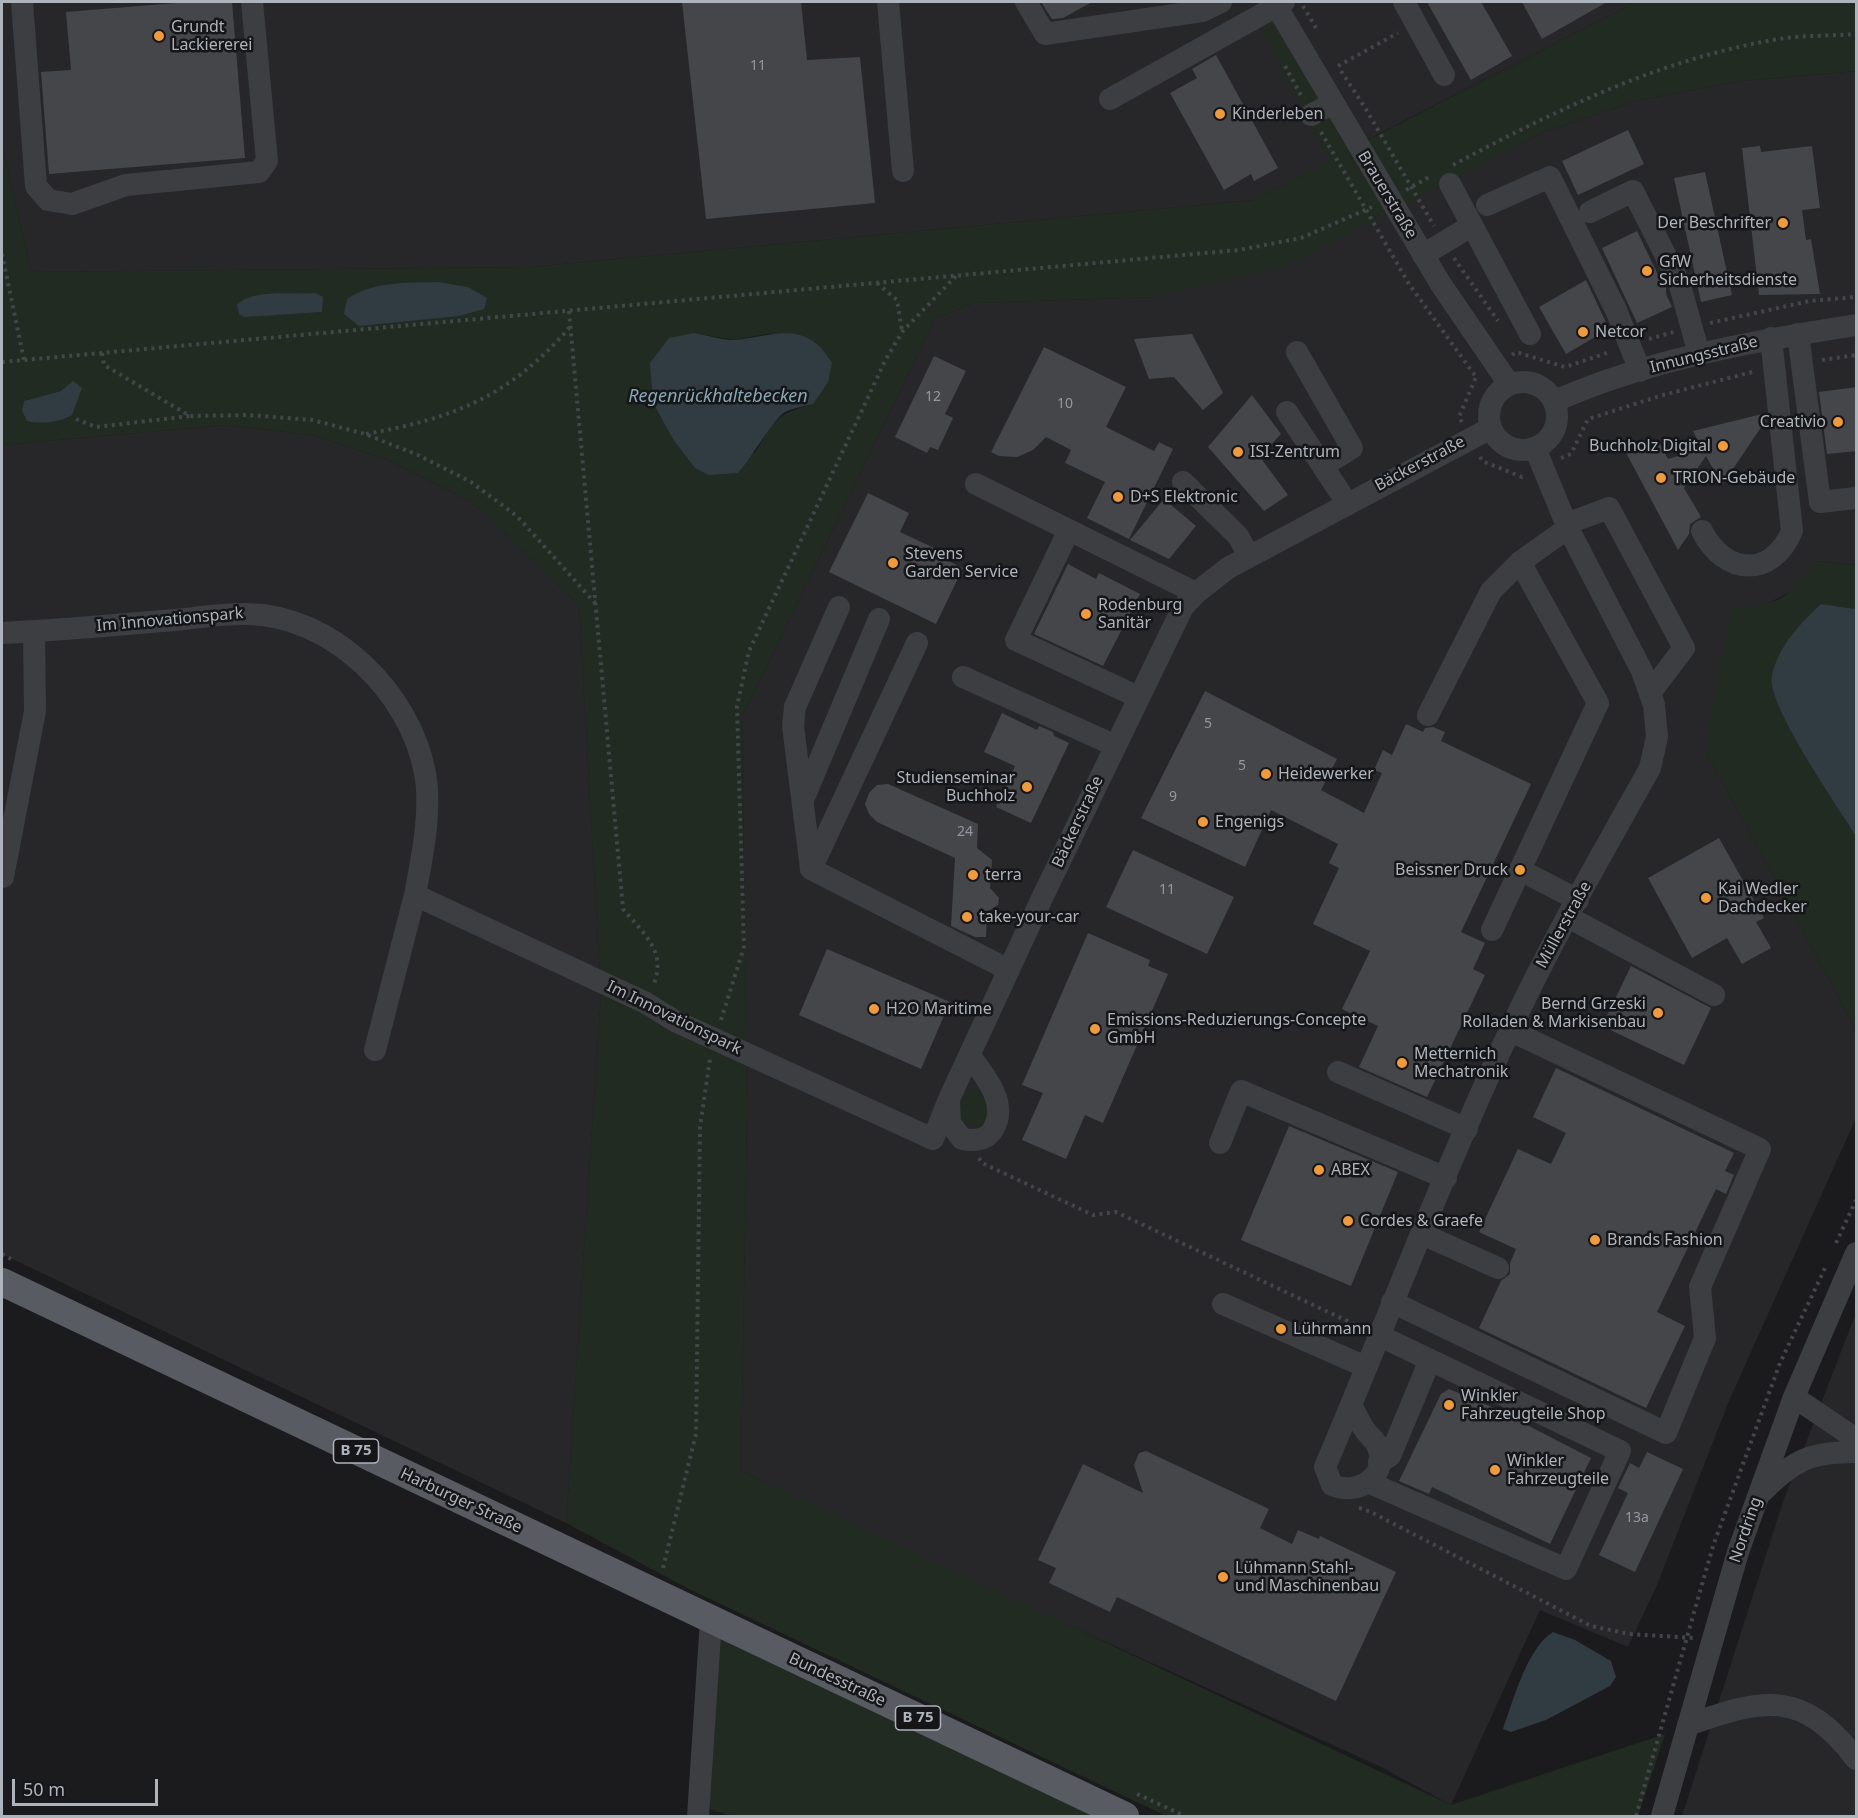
<!DOCTYPE html>
<meta charset="utf-8">
<style>
body{margin:0}
#map{position:relative;width:1858px;height:1818px;overflow:hidden;background:#1b1b1d;font-family:"Noto Sans",sans-serif}
canvas{display:block}
.frame{position:absolute;inset:0;border:3px solid #adb4bc;pointer-events:none}
.scale{position:absolute;left:12px;top:1779px;width:146px;height:27px;box-sizing:border-box;border:3px solid #adb4bc;border-top:0;padding-left:8px;font-size:18px;line-height:21px;white-space:nowrap;color:#adb4bc;-webkit-text-stroke:4px #161618;paint-order:stroke}
</style>
<div id="map">
<canvas width="1858" height="1818"></canvas>
<div class="frame"></div>
<div class="scale">50 m</div>
</div>
<script>
const c = document.querySelector('canvas').getContext('2d');
c.lineJoin = 'round';
function paint(path, color) { c.fillStyle = color; c.fill(path, 'evenodd'); }
function strokePath(path, color, width, dash) { c.strokeStyle = color; c.lineWidth = width; c.lineCap = dash ? 'butt' : 'round'; c.setLineDash(dash || []); c.stroke(path); }
function label(font, color, halo, rows, align = 'center') {
  c.font = font + ' "Noto Sans",sans-serif'; c.lineWidth = 5; c.setLineDash([]); c.textBaseline = 'middle'; c.strokeStyle = halo; c.fillStyle = color; for (const [text, x, y, turn = 0] of rows) {
    c.save(); c.translate(x, y); c.rotate((+turn || 0) * Math.PI / 180); c.textAlign = isNaN(turn) ? turn : align; if (halo) c.strokeText(text, 0, 0); c.fillText(text, 0, 0); c.restore();
  }
}
const built = new Path2D(`
 M2 2H1636L1357 145 1255 17 1331 161 1254 200 531 267 31 272 2 143Z
 M1856 71V565L1815 561 1796 589 1763 606 1705 750 1856 1030V1118L1729 1401 1657 1585 1628 1647 1540 1610 1451 1805 1379 1766 960 1576 741 1471 747 1109 742 717 935 319 973 303 1155 297 1430 190 1544 132 1639 100 1741 81Z
 M226 425 311 435 386 459 473 503 579 605 601 995 566 1523 2 1254V445Z
 M1856 1313V1816H1682L1783 1502Z`);
const green = new Path2D(`
 M1636 2H1856V71L1741 81 1639 100 1544 132 1284 267 1155 297 973 303 935 319 742 717 747 1109 741 1471 1451 1805 1665 1734 1638 1816H1166L689 1589 566 1523 601 995 579 605 473 503 386 459 311 435 226 425 2 445V143L31 272 531 267 1254 200 1330 161 1255 17 1277 5 1358 145ZM315 293 322 312 270 315 293 295ZM694 333 734 340 771 333 813 404C775 415 775 419 755 453L695 468 674 441 653 403ZM61 391 22 410 24 401Z
 M1815 561 1856 565V609L1821 604 1809 762 1856 836V1030L1705 750 1731 608C1777 606 1788 600 1815 561Z
 M975 1088C987 1093 988 1108 988 1120 979 1127 973 1127 962 1122 957 1109 960 1094 975 1088Z
 M711 1620 1125 1816H732L700 1806Z`);
const water = new Path2D(`
 M437 282 468 287 487 298 484 309 459 316 359 326 344 314 347 299C374 281 406 283 437 282Z
 M315 293 323 297 322 312 245 317 239 314 237 305C253 288 293 295 315 293Z
 M694 333C707 335 724 341 736 340 777 335 806 320 832 363L828 382 813 404C805 406 793 408 785 412 773 419 751 459 738 473L709 475 695 468 674 441 653 403 650 363 669 338Z
 M73 381 82 388 72 415C58 423 42 424 27 421L22 410 24 401 61 391Z
 M1821 604 1856 609V836C1839 808 1765 703 1772 675 1779 645 1800 624 1821 604Z
 M1553 1632 1575 1640 1611 1661 1616 1677 1610 1686 1546 1720 1511 1732 1503 1729C1513 1701 1527 1648 1553 1632Z`);
const building = new Path2D(`
 M188 2H232L245 158 49 174 41 72 71 70 66 12Z
 M682 2H801L807 60 860 57 875 203 706 219Z
 M1041 2H1092L1063 18 1052 19Z
 M1427 2H1481L1512 56 1471 80Z
 M1522 2H1607L1542 39Z
 M1216 55 1278 168 1254 181 1251 174 1224 190 1170 93 1197 78 1192 69Z
 M1628 130 1644 164 1578 195 1562 161Z
 M1760 146 1761 152 1812 146 1820 208 1802 210 1806 240 1811 239 1820 294 1759 295 1742 148Z
 M1705 172 1732 295 1701 302 1674 178Z
 M1637 231 1660 279 1662 278 1666 287V294L1672 307 1637 323 1602 248Z
 M1586 280 1609 329 1566 354 1539 307Z
 M1192 334 1223 393 1203 410 1174 377 1149 379 1134 339Z
 M1044 347 1126 387 1106 427 1154 451 1159 442 1173 449 1129 539 1087 518 1105 482 1065 463 1071 450 1046 437 1033 450 1017 457 999 456 991 452Z
 M934 356 966 371 945 414 953 418 938 450 930 447 927 453 895 437Z
 M1857 387V451L1827 454 1819 392Z
 M1252 395 1281 434 1260 457 1288 495 1264 511 1208 447Z
 M1766 413V420L1722 485 1706 456 1684 488 1701 517 1690 524 1689 534 1678 550 1624 449 1658 440 1668 459 1685 454 1696 437 1693 431Z
 M868 493 909 513 900 532 945 553 942 558 963 568 936 624 829 572Z
 M1164 499 1196 526 1169 559 1130 540Z
 M1068 564 1096 579 1099 573 1140 594 1103 666 1034 634Z
 M1205 691 1337 759 1321 790 1364 813 1382 773 1374 770 1383 750 1392 755 1406 724 1423 732 1425 728 1433 727 1445 732 1441 741 1531 784 1461 932 1485 943 1473 969 1485 975 1427 1097 1359 1067 1378 1026 1342 1009 1370 951 1313 924 1339 868 1329 863 1338 844 1271 810 1245 867 1141 818Z
 M1002 713 1037 730 1039 726 1053 732 1054 736 1069 743 1031 823 996 807 1015 766 984 752Z
 M888 784 978 824 977 848 992 860 990 888 999 898 998 905 987 912 986 937H975L951 926 955 858 877 822 869 814 865 804 869 793 877 785Z
 M1719 838 1764 918 1756 922 1771 948 1742 964 1727 938 1692 958 1648 878Z
 M1133 850 1234 897 1207 954 1106 907Z
 M1088 933 1150 960 1148 966 1168 974 1103 1123 1085 1115 1066 1159 1022 1140 1043 1093 1022 1085Z
 M827 949 950 1002 921 1069 799 1015Z
 M1631 966 1711 1008 1684 1065 1602 1026Z
 M1556 1068 1734 1153 1725 1171 1734 1175 1726 1194 1716 1189 1657 1312 1685 1326 1646 1408 1479 1328 1501 1281 1510 1274V1263L1516 1249 1479 1232 1518 1149 1551 1164 1566 1133 1533 1117Z
 M1289 1126 1398 1172 1351 1286 1241 1240Z
 M1449 1389 1494 1408 1591 1458 1550 1544 1432 1487 1429 1494 1399 1481 1441 1394Z
 M1146 1451 1269 1509 1260 1528 1292 1544 1298 1530 1319 1539 1320 1536 1396 1572 1336 1701 1117 1597 1110 1612 1049 1583 1056 1568 1038 1560 1083 1464 1143 1493 1134 1465 1139 1453Z
 M1647 1452 1683 1469 1635 1572 1599 1555 1628 1493 1618 1488 1630 1463 1639 1468Z`);
const path = new Path2D(`
 M1303 6 1316 28
 M1285 66 1303 99
 M1338 66 1398 33
 M1341 71 1364 106 1434 226
 M1321 132 1409 284 1476 377
 M1453 165C1556 110 1663 58 1779 39 1804 35 1831 36 1856 34
 M1406 190 1431 176
 M2 254 24 360
 M1454 258 1498 321
 M877 283 897 300 902 331
 M569 311 623 909C643 933 668 952 653 986
 M1710 323 1810 301 1856 297
 M1649 339 1674 332
 M102 353 104 365 190 416 248 415 313 420 365 434 418 455 471 482 517 516 595 603
 M1512 355 1516 352 1565 367 1610 352
 M1822 360 1856 355
 M2 362 1239 250 1301 238 1372 207
 M76 419 96 427 190 416
 M1462 422 1459 417 1476 377
 M366 434C455 418 510 396 570 327
 M1480 457 1482 461 1522 477 1526 475
 M1561 458 1571 454 1588 419 1663 395 1756 371
 M721 1020 744 947 737 706 749 651 886 359 902 332 956 276
 M979 1158 982 1163 1093 1215 1116 1212 1360 1327
 M1836 1243 1856 1200
 M2 1254 11 1259
 M1359 1508 1371 1512 1591 1626 1629 1634 1694 1638
 M663 1568 696 1434 700 1127 710 1059
 M1137 1794 1185 1816
 M1636 1816 1713 1546 1780 1363 1826 1266`);
const minor = new Path2D(`
 M22 2 36 186 48 200 72 204 126 185 259 172 267 161 252 2
 M888 2 903 171
 M1026 2 1045 34 1202 11 1221 2
 M1274 2 1440 283 1509 384
 M1404 2 1444 75
 M1110 99 1284 2
 M1311 115 1333 103
 M1450 184 1530 334
 M1487 205 1550 177 1616 310 1640 371
 M1590 212 1633 191 1679 282 1699 354
 M1423 255 1471 226
 M1798 334 1820 502 1856 498
 M1297 352 1352 448 1323 466
 M1489 416a34 34 0 1 1 68 0a34 34 0 1 1-68 0Z
 M1555 401C1650 359 1754 341 1856 325
 M1287 412 1347 503
 M1183 482 1238 536 1249 556
 M976 484 1196 593
 M1566 524 1609 508 1684 648 1650 693
 M1069 530 1016 640 1138 697
 M1702 531C1725 576 1772 578 1792 531L1771 338
 M839 607 795 707 793 726 811 869 1009 970
 M2 633C59 630 117 625 174 620 198 618 223 613 247 614 332 615 410 692 425 773 432 811 422 857 415 895L646 1003 675 1021 933 1139 949 1099 1043 896 1183 607 1196 593 1228 568 1491 428
 M963 677 1114 745
 M1428 715 1491 591 1520 562 1568 528
 M803 800 879 619
 M811 869 917 643
 M1520 870 1578 900
 M3 877 35 711 34 632
 M1568 917 1714 995
 M1492 930 1598 703 1520 562
 M375 1050 415 895
 M1338 1072 1467 1129
 M949 1100 950 1123 962 1139C973 1141 985 1141 992 1131 1010 1105 985 1076 970 1056
 M1220 1143 1241 1091 1446 1178
 M1422 1234 1498 1268
 M1392 1302 1666 1433 1705 1338 1700 1287 1760 1149 1509 1030
 M1223 1304 1366 1367
 M1794 1397 1856 1439
 M1351 1405C1356 1413 1359 1422 1365 1430 1368 1435 1374 1439 1377 1445 1391 1474 1359 1497 1332 1485L1325 1467C1387 1321 1443 1172 1511 1028 1552 940 1602 854 1650 768L1657 737 1654 705 1642 671 1568 528 1535 448
 M1379 1462 1390 1456 1430 1360
 M1370 1483 1566 1569 1620 1451 1378 1335
 M1763 1491C1795 1459 1811 1452 1856 1452
 M1688 1725C1765 1698 1802 1689 1856 1759
 M698 1816 711 1620
 M1662 1816 1738 1552 1794 1397 1856 1253`);
const major = new Path2D(`
 M2 1282 1125 1816`);
const markers = [
 [159,36,6,"#f09a3f"],
 [1220,114,6,"#f09a3f"],
 [1783,223,6,"#f09a3f"],
 [1647,271,6,"#f09a3f"],
 [1583,332,6,"#f09a3f"],
 [1838,422,6,"#f09a3f"],
 [1723,446,6,"#f09a3f"],
 [1238,452,6,"#f09a3f"],
 [1661,478,6,"#f09a3f"],
 [1118,497,6,"#f09a3f"],
 [893,563,6,"#f09a3f"],
 [1086,614,6,"#f09a3f"],
 [1266,774,6,"#f09a3f"],
 [1027,787,6,"#f09a3f"],
 [1203,822,6,"#f09a3f"],
 [1520,870,6,"#f09a3f"],
 [973,875,6,"#f09a3f"],
 [1706,898,6,"#f09a3f"],
 [967,917,6,"#f09a3f"],
 [874,1009,6,"#f09a3f"],
 [1658,1013,6,"#f09a3f"],
 [1095,1029,6,"#f09a3f"],
 [1402,1063,6,"#f09a3f"],
 [1319,1170,6,"#f09a3f"],
 [1348,1221,6,"#f09a3f"],
 [1595,1240,6,"#f09a3f"],
 [1281,1329,6,"#f09a3f"],
 [1449,1405,6,"#f09a3f"],
 [1495,1470,6,"#f09a3f"],
 [1223,1577,6,"#f09a3f"]
];
const numberNames = [
 ["11",758,66],
 ["12",933,397],
 ["10",1065,404],
 ["5",1208,724],
 ["5",1242,766],
 ["9",1173,797],
 ["24",965,832],
 ["11",1167,890],
 ["13a",1637,1518]
];
const shields = [
 [356,1451,45],
 [918,1718,45]
];
const shieldNames = [
 ["B 75",356,1451],
 ["B 75",918,1718]
];
const poiNames = [
 ["Grundt",171,27],
 ["Lackiererei",171,45],
 ["Kinderleben",1232,114],
 ["Der Beschrifter",1771,223,"right"],
 ["GfW",1659,262],
 ["Sicherheitsdienste",1659,280],
 ["Netcor",1595,332],
 ["Creativio",1826,422,"right"],
 ["Buchholz Digital",1711,446,"right"],
 ["ISI-Zentrum",1250,452],
 ["TRION-Gebäude",1673,478],
 ["D+S Elektronic",1130,497],
 ["Stevens",905,554],
 ["Garden Service",905,572],
 ["Rodenburg",1098,605],
 ["Sanitär",1098,623],
 ["Heidewerker",1278,774],
 ["Studienseminar",1015,778,"right"],
 ["Buchholz",1015,796,"right"],
 ["Engenigs",1215,822],
 ["Beissner Druck",1508,870,"right"],
 ["terra",985,875],
 ["Kai Wedler",1718,889],
 ["Dachdecker",1718,907],
 ["take-your-car",979,917],
 ["Bernd Grzeski",1646,1004,"right"],
 ["Rolladen & Markisenbau",1646,1022,"right"],
 ["H2O Maritime",886,1009],
 ["Emissions-Reduzierungs-Concepte",1107,1020],
 ["GmbH",1107,1038],
 ["Metternich",1414,1054],
 ["Mechatronik",1414,1072],
 ["ABEX",1331,1170],
 ["Cordes & Graefe",1360,1221],
 ["Brands Fashion",1607,1240],
 ["Lührmann",1293,1329],
 ["Winkler",1461,1396],
 ["Fahrzeugteile Shop",1461,1414],
 ["Winkler",1507,1461],
 ["Fahrzeugteile",1507,1479],
 ["Lühmann Stahl-",1235,1568],
 ["und Maschinenbau",1235,1586]
];
const streetNames = [
 ["Brauerstraße",1387,195,59],
 ["Innungsstraße",1704,355,-14],
 ["Bäckerstraße",1420,464,-28],
 ["Im Innovationspark",170,620,-5],
 ["Bäckerstraße",1078,822,-65],
 ["Müllerstraße",1564,925,-61],
 ["Im Innovationspark",674,1018,26],
 ["Harburger Straße",461,1501,25],
 ["Nordring",1746,1530,-71],
 ["Bundesstraße",837,1680,25]
];
const waterNames = [
 ["Regenrückhaltebecken",718,397]
];
paint(built, '#27272a');
paint(green, '#222b22');
paint(water, '#303c41');
paint(building, '#45464a');
strokePath(path, '#424549', 4, [3, 4.5]);
strokePath(minor, '#3c3e42', 22);
strokePath(major, '#585b61', 28);
for (const [x, y, r, color] of markers) { const dot = new Path2D(); dot.arc(x, y, r, 0, 2 * Math.PI); c.fillStyle = color; c.fill(dot); strokePath(dot, '#161618', 2); }
label('14px', '#9398a0', null, numberNames);
for (const [x, y, w] of shields) { const box = new Path2D(); box.roundRect(x - w / 2, y - 12, w, 24, 4.5); c.fillStyle = '#161618'; c.fill(box); strokePath(box, '#adb4bc', 1.5); }
label('bold 15px', '#adb4bc', null, shieldNames);
label('16px', '#adb4bc', '#161618', poiNames, 'left');
label('16px', '#adb4bc', '#161618', streetNames);
label('italic 18px', '#86a7b6', '#161618', waterNames);
</script>
